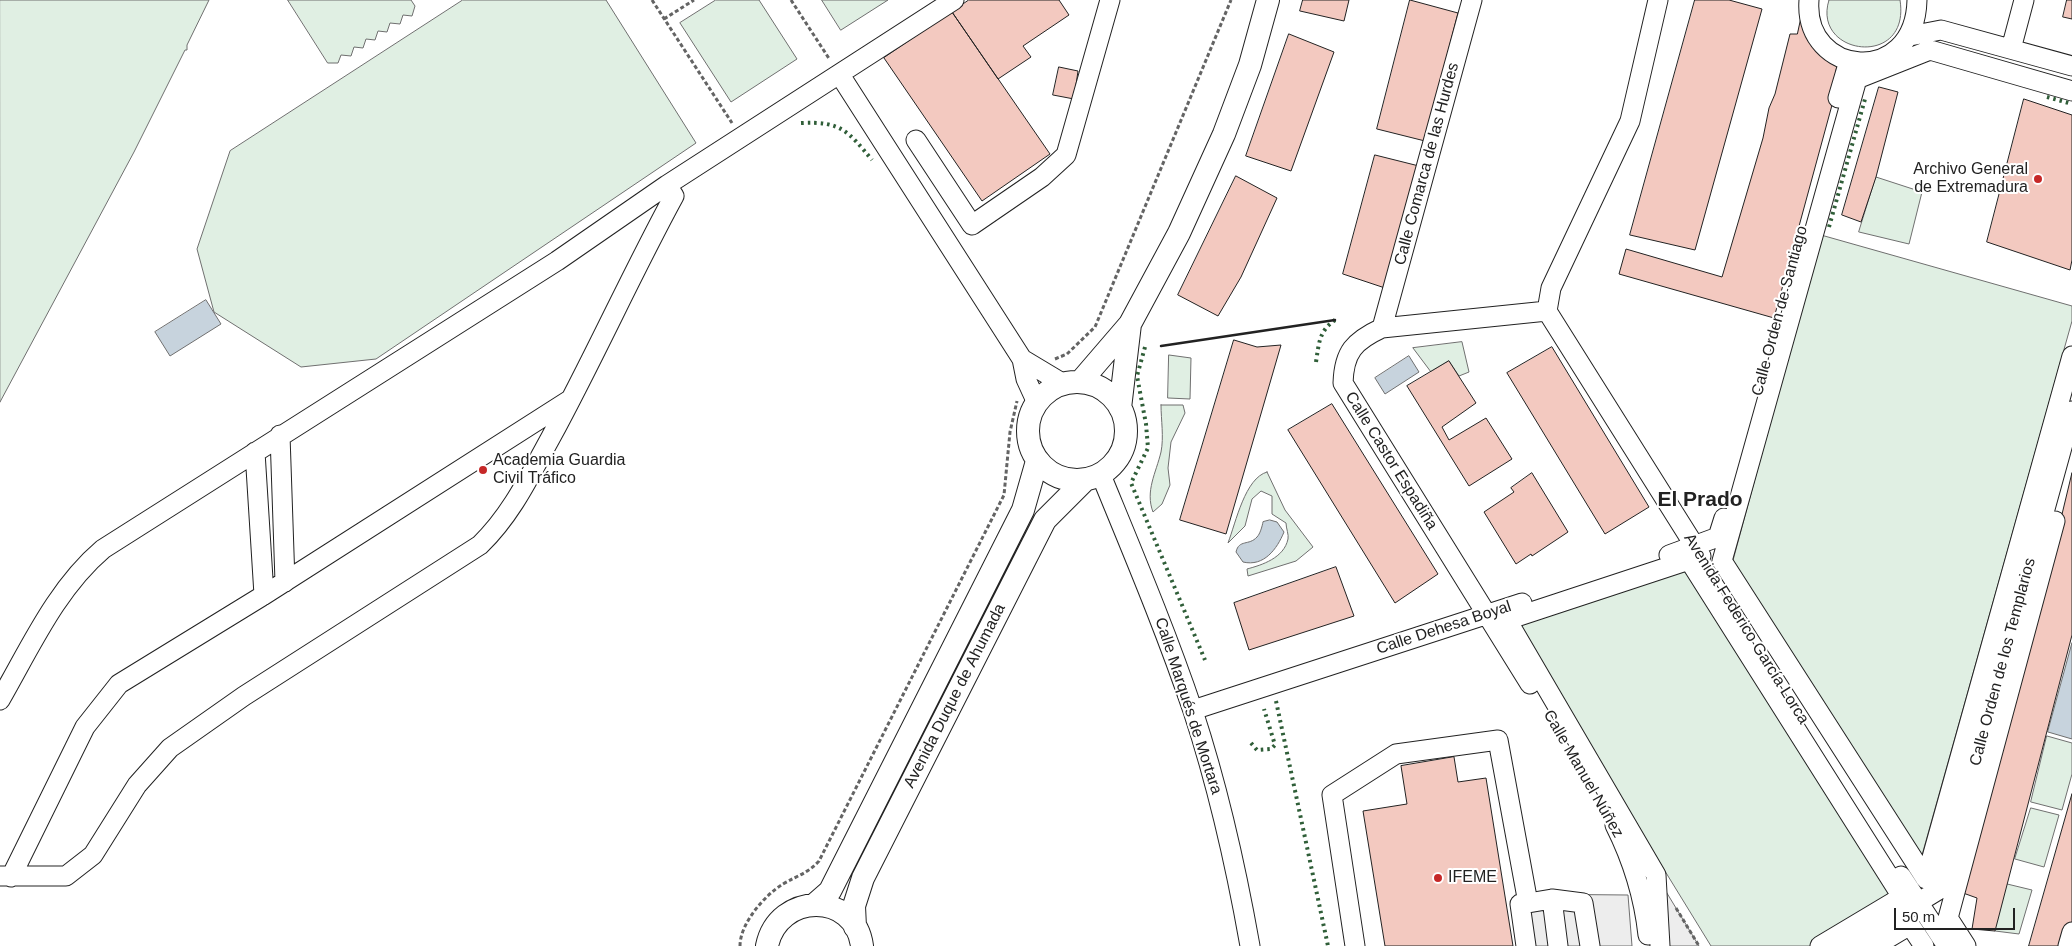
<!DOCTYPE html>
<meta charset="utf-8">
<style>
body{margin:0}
#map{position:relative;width:2072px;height:946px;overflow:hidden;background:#fff;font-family:Arial,sans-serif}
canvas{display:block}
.scale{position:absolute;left:1894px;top:908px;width:121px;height:22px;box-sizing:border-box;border:2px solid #222;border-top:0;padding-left:6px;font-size:15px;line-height:18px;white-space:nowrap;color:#222;-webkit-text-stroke:4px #fff;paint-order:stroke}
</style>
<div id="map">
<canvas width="2072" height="946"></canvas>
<div class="scale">50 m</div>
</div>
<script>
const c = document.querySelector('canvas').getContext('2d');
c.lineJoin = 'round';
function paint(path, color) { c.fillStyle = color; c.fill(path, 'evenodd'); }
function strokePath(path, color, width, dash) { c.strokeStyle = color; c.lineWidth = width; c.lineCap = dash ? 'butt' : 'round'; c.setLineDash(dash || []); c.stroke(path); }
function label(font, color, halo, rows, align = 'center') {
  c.font = font + ' Arial,sans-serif'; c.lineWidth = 4; c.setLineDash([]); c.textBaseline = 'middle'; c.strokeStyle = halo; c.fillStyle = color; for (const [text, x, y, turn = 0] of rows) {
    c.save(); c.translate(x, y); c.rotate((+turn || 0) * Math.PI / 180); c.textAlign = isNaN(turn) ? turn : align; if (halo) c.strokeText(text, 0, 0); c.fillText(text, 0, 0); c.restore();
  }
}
const green = new Path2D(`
 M0 0H209L187 45V50H185L134 152 0 402Z
 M288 0H411L415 6 412 16 403 15 400 24 390 23 387 32 378 31 375 40 366 39 363 48 354 47 351 56 341 55 338 63H328Z
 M463 0H606L696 143 376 359 301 367 214 312 197 249 230 151Z
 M716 0H759L797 59 731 102 680 23Z
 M822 0H888L841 30Z
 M1829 0H1900C1911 69 1811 56 1829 0Z
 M1876 177 1922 192 1909 244 1859 232Z
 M1821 235 2072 306V321L1922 855 1731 569Z
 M1462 342 1469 372 1459 376 1449 361 1431 372 1413 348Z
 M1169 355 1191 358 1190 399 1168 398Z
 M1161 405H1183L1185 413 1171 442 1168 468 1170 485 1162 504 1153 512C1145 491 1156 473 1161 452 1164 437 1161 420 1161 405Z
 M1267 472 1285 510 1313 547 1296 561 1248 576 1247 569C1262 565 1284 558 1288 539 1289 535 1286 528 1286 523L1272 514V496L1261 491 1252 499 1245 526 1228 543C1236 522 1245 478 1267 472Z
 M1691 569 1894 898 1812 946H1711L1515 627Z
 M2047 736 2072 743V774L2062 810 2031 802Z
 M2031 808 2059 815 2044 867 2015 859Z
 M2003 883 2032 890 2019 934 1995 931Z`);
const parking = new Path2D(`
 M1656 875 1699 946H1660Z
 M1518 894 1628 895 1632 946H1518Z`);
const water = new Path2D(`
 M206 300 221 324 170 356 155 332Z
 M1409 356 1419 372 1385 394 1375 378Z
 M1270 520 1277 522 1284 532C1277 549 1264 567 1243 562L1236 552C1239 539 1249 546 1257 537 1260 534 1262 527 1263 522Z
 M2072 643V739L2048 732Z`);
const building = new Path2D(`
 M969 0H1059L1069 15 1023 46 1031 57 998 79 952 12Z
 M1303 0H1349L1344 21 1300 11Z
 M1410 0 1458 13 1425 141 1377 129Z
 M1695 0H1729L1762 9 1695 250 1630 235Z
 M2067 0H2072V19L2063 17Z
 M952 12 1050 154 982 201 884 58Z
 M1802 14 1839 53 1836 71 1841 72 1774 318 1619 274 1626 249 1722 277 1763 138 1769 108 1775 94 1790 34H1797Z
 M1289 34 1334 52 1291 171 1246 156Z
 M1059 67 1078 71 1074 99 1053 95Z
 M1879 87 1898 92 1876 177 1861 222 1842 215Z
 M2024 99 2072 115V260L2070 270 1987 242Z
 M1375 155 1419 166 1385 288 1343 274Z
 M1236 176 1277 198 1241 277 1218 316 1178 295Z
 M1234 340 1257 347 1281 345 1226 534 1180 520Z
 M1552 347 1649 507 1605 534 1507 373Z
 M1449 361 1476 403 1442 427 1449 440 1486 418 1512 459 1469 486 1407 386Z
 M1332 404 1438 574 1395 603 1288 430Z
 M1532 473 1568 532 1532 556 1531 554 1516 564 1484 512 1514 492 1511 488Z
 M2072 473V635L1995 931 1972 929 1977 898 1963 893 2027 660Z
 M1336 567 1354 616 1249 650 1234 603Z
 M1454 757 1458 782 1486 778 1513 946H1385L1363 811 1407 804 1401 766Z
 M2072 794V932L2068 946H2029Z`);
const path = new Path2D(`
 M652 0 732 123
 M791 0 830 60
 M664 19 694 0
 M1055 359 1067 354 1095 327 1231 0
 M1676 908 1699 946
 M740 946C740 923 765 895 783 884 798 875 807 874 819 861L1004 495 1010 432 1017 401`);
const minor = new Path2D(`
 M1809 0C1803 77 1915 88 1917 0
 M1910 36 1941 30 2072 66
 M2011 49 2024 0
 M840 75 1022 359
 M2072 91 1930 50 1857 79 1722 561 1926 879 2072 356
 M1838 98 1849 61
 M916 140 972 225 1042 177 1066 155 1110 0
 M1547 311 1701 556
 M1547 311 1551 288 1630 121 1658 0
 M1382 328 1472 0
 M1037 403 1026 379 1022 359 1062 383
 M280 435 285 582
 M255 452 264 595
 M1101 475C1133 553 1166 631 1193 711 1218 787 1236 867 1250 946
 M1669 555 1718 537 1724 518
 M1530 684 1343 383C1344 352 1354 341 1382 328L1547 311
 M0 700C30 648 56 589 103 549L557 261 667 185 954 0
 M1193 710 1522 603
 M1615 825C1632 859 1644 898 1648 935
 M0 876H66L93 855 137 785 170 748 244 696 480 545C512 514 530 475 551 437 594 358 631 275 674 196L667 185
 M1901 876 1947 946
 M11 877 85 727 119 684 264 595 571 399
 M1552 899 1558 946
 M1528 903 1552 899 1583 903 1590 946
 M1355 946 1332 795 1396 754 1498 740 1528 903 1520 904 1526 946
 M1660 946 1656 875 1507 620 1689 560 1902 897 1820 946
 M1847 946 1940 889 2072 411
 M1875 946 1910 925 1924 946
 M1966 946 1948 918 2055 521
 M2068 946 2072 932`);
const major = new Path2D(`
 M1081 381 1130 324 1179 233 1224 134 1250 65 1268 0
 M1028 431a49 49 0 1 1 98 0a49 49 0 1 1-98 0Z
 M1120 408 1130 324
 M814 905 830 891 1023 510 1037 461
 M855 927 854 906 863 878 1045 520 1085 480
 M767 946C778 892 855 891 862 946`);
const hedge = new Path2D(`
 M2047 97 2072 104
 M801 123C841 121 848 131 872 160
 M1829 227 1865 99
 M1145 347 1137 376 1146 424 1148 448 1131 483 1205 660
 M1316 362C1319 343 1319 331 1335 320
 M1276 701 1328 946
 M1251 743 1257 750 1271 749 1275 745 1264 709`);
const wall = new Path2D(`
 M1161 346 1335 320`);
const markers = [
 [2038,179,5,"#c62828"],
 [483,470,5,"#c62828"],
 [1438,878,5,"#c62828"]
];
const streetNames = [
 ["Calle Comarca de las Hurdes",1427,164,-75],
 ["Calle Orden de Santiago",1780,311,-75],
 ["Calle Castor Espadiña",1391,461,58],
 ["Calle Dehesa Boyal",1444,628,-18],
 ["Avenida Federico García Lorca",1746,629,58],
 ["Calle Orden de los Templarios",2003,662,-75],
 ["Avenida Duque de Ahumada",955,696,-63],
 ["Calle Marqués de Mortara",1188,706,72],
 ["Calle Manuel Núñez",1583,774,60]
];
const poiNames = [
 ["Archivo General",2028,170,"right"],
 ["de Extremadura",2028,188,"right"],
 ["Academia Guardia",493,461],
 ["Civil Tráfico",493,479],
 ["IFEME",1448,878]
];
const districtNames = [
 ["El Prado",1700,500]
];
paint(green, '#e0efe3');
strokePath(green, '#6f6f6f', 1);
paint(parking, '#ededed');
strokePath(parking, '#6f6f6f', 1);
paint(water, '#c7d3dd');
strokePath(water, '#6f6f6f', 1);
paint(building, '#f3c9c0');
strokePath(building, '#222', 1);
strokePath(minor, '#222', 21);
strokePath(major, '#222', 24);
strokePath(path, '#646464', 3, [4, 2.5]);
strokePath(minor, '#fff', 19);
strokePath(major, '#fff', 22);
strokePath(hedge, '#2f5e38', 4, [2.5, 4]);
strokePath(wall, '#222', 2.5);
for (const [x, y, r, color] of markers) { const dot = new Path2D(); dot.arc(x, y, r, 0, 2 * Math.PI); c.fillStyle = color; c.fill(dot); strokePath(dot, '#fff', 2); }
label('16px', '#222', '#fff', streetNames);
label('16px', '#222', '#fff', poiNames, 'left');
label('bold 21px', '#222', '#fff', districtNames);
</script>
